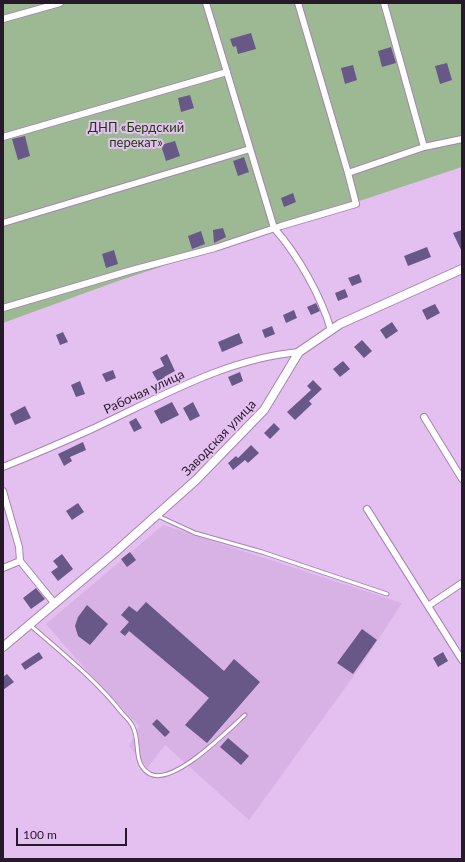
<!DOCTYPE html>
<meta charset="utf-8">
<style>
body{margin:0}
#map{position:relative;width:465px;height:862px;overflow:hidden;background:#e4c0f0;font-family:Lato,sans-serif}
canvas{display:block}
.frame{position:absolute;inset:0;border:4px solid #26192a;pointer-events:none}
.scale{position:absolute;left:16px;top:828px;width:111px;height:18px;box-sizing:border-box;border:2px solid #26192a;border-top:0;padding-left:5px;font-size:12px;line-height:14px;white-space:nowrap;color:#26192a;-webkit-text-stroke:3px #e4c0f0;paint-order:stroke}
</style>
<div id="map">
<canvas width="465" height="862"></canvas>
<div class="frame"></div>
<div class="scale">100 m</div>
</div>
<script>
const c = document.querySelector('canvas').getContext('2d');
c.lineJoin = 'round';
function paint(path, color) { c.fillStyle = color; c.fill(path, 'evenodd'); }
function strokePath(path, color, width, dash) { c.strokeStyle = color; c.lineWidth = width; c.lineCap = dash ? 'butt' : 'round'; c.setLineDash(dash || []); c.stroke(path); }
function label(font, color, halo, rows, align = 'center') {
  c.font = font + ' Lato,sans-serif'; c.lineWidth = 4; c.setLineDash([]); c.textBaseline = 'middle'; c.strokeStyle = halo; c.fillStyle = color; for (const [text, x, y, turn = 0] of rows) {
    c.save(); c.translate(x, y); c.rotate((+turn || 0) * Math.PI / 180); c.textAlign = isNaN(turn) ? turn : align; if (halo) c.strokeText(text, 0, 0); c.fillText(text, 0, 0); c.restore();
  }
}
const built = new Path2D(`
 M163 525 402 603 361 666 249 820 165 745 147 768 129 746 139 726 96 681 46 624Z`);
const green = new Path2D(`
 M3 3H462V167L118 281 3 323Z`);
const building = new Path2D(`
 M251 33 256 49 238 54 236 46 233 47 230 39Z
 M391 47 396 63 382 67 378 51Z
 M447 63 452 80 440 84 435 66Z
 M353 65 357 80 345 84 341 68Z
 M190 95 194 108 181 112 178 98Z
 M25 136 30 156 18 160 12 139Z
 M175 141 180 156 166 161 161 145Z
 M244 157 249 172 238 176 233 161Z
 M293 193 296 202 284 207 281 198Z
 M223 228 226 237 214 243 213 230Z
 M462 230V252L453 233Z
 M201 231 205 244 192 249 188 236Z
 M427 247 431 257 408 266 404 256Z
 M114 250 118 264 106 268 102 254Z
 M359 274 362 282 352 286 348 278Z
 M345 289 348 297 338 301 335 293Z
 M316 303 320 311 311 315 307 307Z
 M435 304 440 313 427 320 422 310Z
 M294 310 297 318 286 323 283 315Z
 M392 322 398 331 386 339 380 330Z
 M272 326 275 334 265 338 262 330Z
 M63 332 68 342 60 345 56 335Z
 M239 333 243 343 222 352 218 342Z
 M362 340 372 351 364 358 354 347Z
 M167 354 175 371 164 377 165 378 158 382 152 372 164 366 160 358Z
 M343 361 350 369 340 377 333 369Z
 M113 370 116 378 106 382 102 374Z
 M240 372 243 381 232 386 228 377Z
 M313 380 322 389 309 401 312 404 295 420 287 412 311 390 307 386Z
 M80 381 85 394 76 397 71 385Z
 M172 402 179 415 161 424 154 411Z
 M193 402 200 416 190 421 183 408Z
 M25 406 31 418 15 425 10 414Z
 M136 418 142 428 134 432 129 422Z
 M274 423 280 429 270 439 264 433Z
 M83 442 86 450 70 457 72 461 64 466 58 454Z
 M251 445 259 453 248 463 245 460 233 470 228 463 236 456 238 458Z
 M78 503 84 512 72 520 66 511Z
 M130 552 136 560 127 567 121 559Z
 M62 554 73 569 58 581 51 572 58 567 53 561Z
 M36 588 45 599 31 609 23 598Z
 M146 602 224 671 234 659 260 682 207 743 185 725 209 698 129 631 125 636 120 632 129 622 121 615 129 606 137 612Z
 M87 605 108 624 90 645 78 636 75 626 78 617Z
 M362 629 377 640 353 674 337 663Z
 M39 652 43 658 25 670 21 664Z
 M443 652 448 661 438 667 433 658Z
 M7 674 14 682 3 690V677Z
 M157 719 170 732 165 737 152 724Z
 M228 738 249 756 241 765 220 747Z`);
const lane = new Path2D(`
 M158 516 195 533 262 552 387 594
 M30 625C62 653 96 680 122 713 126 717 131 722 133 727 141 743 132 764 150 774 174 786 228 730 245 715`);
const street = new Path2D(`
 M206 3 274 228C298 255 321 296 331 330
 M298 3 348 173
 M384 3 424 147
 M3 19 60 3
 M3 137 227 72
 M3 223 250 149
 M3 308 132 270 215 248 281 226 356 204 348 173 424 147 462 139
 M424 417 462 479
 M3 467C33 455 63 442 92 429 159 398 224 359 299 352
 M3 491 19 547 20 561 55 604
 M367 509 428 606
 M3 568 20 561
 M462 583 428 606 462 660`);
const secondary = new Path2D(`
 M3 647 112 555 196 480 264 410 299 352 340 324 462 269`);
const parkNames = [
 ["ДНП «Бердский",136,128],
 ["перекат»",136,143]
];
const streetNames = [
 ["Рабочая улица",144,392,-25],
 ["Заводская улица",219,438,-46]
];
paint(built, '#d8b1e5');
paint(green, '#9db993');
paint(building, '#675888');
strokePath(lane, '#a684b1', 5);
strokePath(street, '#a684b1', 8);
strokePath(secondary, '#a684b1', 10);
strokePath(lane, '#fff', 3);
strokePath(street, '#fff', 6);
strokePath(secondary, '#fff', 8);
label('13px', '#183e05', '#e4c0f0', parkNames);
label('13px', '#26192a', '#e4c0f0', streetNames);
</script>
